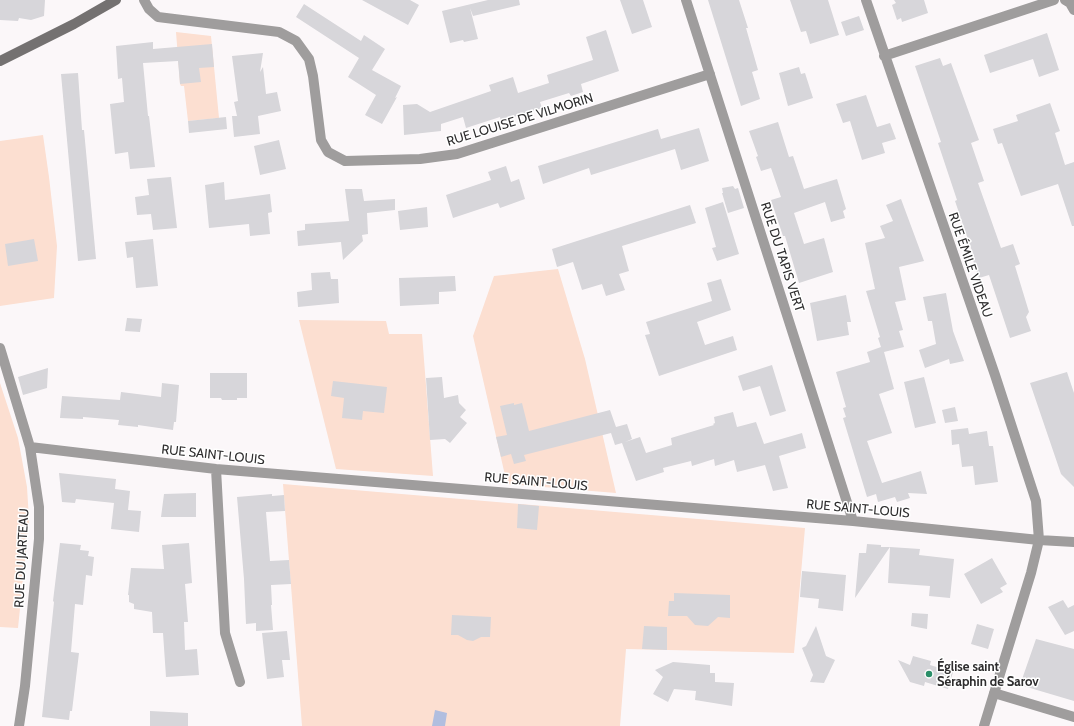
<!DOCTYPE html>
<meta charset="utf-8">
<style>
body{margin:0}
canvas{display:block;background:#fbf7f9}
</style>
<canvas width="1074" height="726"></canvas>
<script>
const c = document.querySelector('canvas').getContext('2d');
c.lineJoin = 'round';
function paint(path, color) { c.fillStyle = color; c.fill(path, 'evenodd'); }
function strokePath(path, color, width, dash) { c.strokeStyle = color; c.lineWidth = width; c.lineCap = dash ? 'butt' : 'round'; c.setLineDash(dash || []); c.stroke(path); }
function label(font, color, halo, rows, align = 'center') {
  c.font = font + ' Cabin,sans-serif'; c.lineWidth = 3; c.setLineDash([]); c.textBaseline = 'middle'; c.strokeStyle = halo; c.fillStyle = color; for (const [text, x, y, turn = 0] of rows) {
    c.save(); c.translate(x, y); c.rotate((+turn || 0) * Math.PI / 180); c.textAlign = isNaN(turn) ? turn : align; if (halo) c.strokeText(text, 0, 0); c.fillText(text, 0, 0); c.restore();
  }
}
const green = new Path2D(`
 M176 32 211 36 219 118 188 121 184 86H181L180 84Z
 M43 135 49 177 57 246 54 298 0 306V141Z
 M558 269 585 359 616 493 507 484 473 336 494 276Z
 M299 320 386 321 389 334H422L433 476 336 469Z
 M0 383 18 438 27 487 29 520 18 628 0 627Z
 M283 484 805 528 794 653 626 649 620 726H302Z`);
const water = new Path2D(`
 M435 710 447 713 445 726H432Z`);
const building = new Path2D(`
 M0 0H45L44 16 31 20 19 18 18 21 0 20Z
 M362 0H410L419 5 408 25Z
 M488 0H519L520 5 473 16 470 8 478 39 464 42 463 40 450 43 442 11Z
 M620 0H643L652 27 632 34Z
 M708 0H739L748 28H746L758 70 752 72 760 99 741 106Z
 M790 0H828L839 35 810 44 806 31 801 32Z
 M894 0H924L928 13 902 22 901 18 897 20 892 5 896 3Z
 M304 4 361 41 364 35 385 49 372 70 401 86 395 98 397 97 382 124 365 115 376 95 348 77 359 58 296 17Z
 M859 16 864 30 846 36 841 22Z
 M606 30 619 71 581 84 583 92 571 96 569 93 540 102 542 108 501 121 500 117 466 128 463 117 441 124V131L404 135 403 105 417 104 430 112 491 91 489 85 513 77 518 93 549 83 547 75 593 60 586 37Z
 M1047 33 1059 70 1039 77 1033 59 990 73 984 55Z
 M153 42V49L212 44 214 67 199 68 201 82 180 84 178 61 143 63 148 116H149L155 167 130 169 128 152 115 154 110 104 124 102 122 78 118 79 116 46Z
 M263 53 260 72 263 67 266 94 277 92 281 111 258 116 260 134 234 137 232 116H237L234 102 238 101 232 56Z
 M940 58 943 66 951 63 979 140 971 143 984 181 978 183 1001 248 1013 244 1020 264 1015 266 1029 312 1026 317 1031 331 1010 338 989 275 979 278 972 257H974L955 201 957 200 938 143 941 142 915 66Z
 M799 67 801 74 805 73 813 98 788 106 779 73Z
 M78 73 82 130H84L96 259 78 261 61 74Z
 M866 95 877 127 890 123 896 139 882 143 885 153 862 160 850 121 843 123 836 104Z
 M1050 103 1060 131 1055 133 1065 165 1074 162V226H1072L1058 184 1021 196 1002 143 998 144 993 129 1018 121 1016 115Z
 M226 117 227 129 189 133 188 121Z
 M778 122 789 157 793 156 804 189 837 179 846 209 843 211 845 218 831 222 825 202 794 213 804 244 824 238 833 272 799 283 785 236H783L771 200 781 197 771 168 761 171 756 157 758 156 749 131Z
 M699 128 709 161 681 170 675 149 591 175 589 168 543 184 538 166 658 129 661 139Z
 M279 140 286 169 260 175 254 146Z
 M506 166 511 182 519 179 525 199 500 208 498 203 453 218 446 195 491 180 488 172Z
 M171 177 177 228 153 230 151 214 137 215 135 197 149 195 147 179Z
 M224 182 225 200 270 194 272 212 268 213 270 234 250 236 249 224 209 228 205 185Z
 M733 186 735 189 738 188 744 208 728 213 722 193H723L722 188Z
 M345 189H362L364 201 395 199V210L367 213 368 234 362 235 363 241 343 260 341 242 298 246 297 231 305 230V224L349 221Z
 M901 199 924 261 899 267 906 300 895 302 903 330 899 331 904 347 884 352 894 389 879 394 892 433 867 441 882 483 921 471 927 494 908 493 910 498 897 502 895 497 878 502 876 494 867 497 843 418 846 417 843 408 846 407 836 372 870 362 867 352 881 347 878 338 880 337 866 291 875 289 865 243 885 238 880 226 893 221 886 205Z
 M723 202 739 254 717 261 712 248 716 247 705 208Z
 M690 205 696 223 622 246 629 271 619 274 625 290 606 296 602 284 582 290 573 262 557 267 552 249Z
 M427 207 428 227 400 230 398 211Z
 M34 239 38 261 8 266 5 244Z
 M153 239 158 286 136 288 133 257 127 258 125 242Z
 M330 272 331 279H338L339 303 298 307 297 292 312 290 311 273Z
 M455 276 456 291 439 292V304L400 306 399 278Z
 M721 279 731 310 697 322 705 345 733 336 737 350 659 376 645 335 650 334 646 322 712 301 707 283Z
 M946 293 953 331 964 361 950 364 949 359 925 368 919 350 936 344 932 321H928L923 297Z
 M846 295 851 322H847L849 335 817 341 810 303Z
 M127 318 142 319 140 332 125 331Z
 M772 365 786 411 770 416 760 386 743 391 738 376Z
 M48 368 47 388 23 395 18 377Z
 M1067 372 1074 393V487L1061 474 1030 383Z
 M210 373H247V398H237V400H222L221 398H210Z
 M442 377 444 398 458 395 459 403 466 410 460 417 467 423 450 443 445 439 430 440 426 378Z
 M924 377 936 423 915 428 904 382Z
 M333 381 387 387 384 413 363 411 362 420 342 418 344 398 331 396Z
 M162 383 179 385 176 422H174L173 430 138 425V427L118 425 119 420 83 417V419L60 418 62 396 120 400 121 392 161 397Z
 M514 403V405L522 403 529 431 610 410 616 427 627 424 632 439 625 442 640 437 646 453 672 445 671 438 714 425 713 424 715 423 714 417 733 412 737 427 756 422 764 444 802 433 806 448 779 456 788 488 773 491 765 465 737 472 734 460 715 466 714 459 692 466 691 461 663 468 664 472 636 481 622 443 615 445 611 433 524 455 526 461 514 464 511 454 501 457 496 437 507 435 500 406Z
 M955 407 958 421 945 423 942 410Z
 M968 428 969 434 987 431 989 446H993L998 482 975 485 973 466 962 467 959 444 952 445 951 430Z
 M59 473 116 479 115 489 130 491 128 510 141 511 139 532 111 529 114 503 76 499 75 503 62 502Z
 M196 493V517H161L164 494Z
 M272 494V496L284 495 285 511 266 512 270 561 289 560 291 584 271 585 272 605H271L273 630 256 631V623L246 624 244 579 237 497Z
 M518 504 539 506 537 530 517 528Z
 M60 543 81 545 80 550 89 551 88 556 94 557 92 576 86 575 83 605 75 604 71 652 79 653 72 711H70L69 720 42 717 54 602 53 601Z
 M189 543 192 583 185 584 188 622H184L185 650 197 649 199 675 166 677 163 633H153L152 612 134 609V604L129 602V595H128L131 568 164 569 162 545Z
 M867 544 881 545V547H890L855 598 859 553H866Z
 M890 547 920 549 919 555 954 559 950 598 929 596 930 586 888 583Z
 M992 558 1007 584 1000 588 1003 592 981 604 964 574Z
 M802 571 846 575 843 611 818 608 819 599 800 597Z
 M674 593 730 595V618L718 617 708 626 695 625 687 616H668L669 601H674Z
 M1063 600 1068 608 1074 605V631L1065 635 1048 607Z
 M912 613 928 614 927 629 911 626Z
 M452 615 491 617 490 637H481L473 641 467 640 458 635H451Z
 M977 624 994 629 988 649 971 644Z
 M644 626 667 627V650L642 649Z
 M816 626 826 656 835 660 824 683 810 682 813 675 802 648 806 646Z
 M287 631 290 660H282L284 677 267 679 262 633Z
 M1036 639 1074 649V701L1020 685Z
 M913 656 931 661 930 665 953 672 948 689 925 682 924 686 910 682 898 660 910 665Z
 M673 662 710 665V673H715V682L734 683 732 706 695 700 696 691 674 689 668 702 653 694 663 677 655 670Z
 M150 711 188 713V726H150Z`);
const street = new Path2D(`
 M144 0 149 9 158 17 279 32 296 41 309 59 313 76 321 140 328 152 345 161 420 159 457 154 710 74
 M686 0 853 521
 M866 0 995 375 1036 501 1039 540 1031 573 984 726
 M1065 0 1070 3 1074 10
 M884 56 1054 0
 M0 348 30 447 39 507V539L25 686 19 726
 M30 447 216 469 853 521 1039 540 1074 542
 M216 469 225 633 240 682
 M994 693 1074 717`);
const secondary = new Path2D(`
 M0 61 74 24 116 0`);
const markers = [
 [929,674,4,"#2a8e68"]
];
const streetNames = [
 ["RUE LOUISE DE VILMORIN",520,120,-17],
 ["RUE DU TAPIS VERT",782,257,72],
 ["RUE ÉMILE VIDEAU",970,265,71],
 ["RUE SAINT-LOUIS",213,455,6],
 ["RUE SAINT-LOUIS",536,482,5],
 ["RUE SAINT-LOUIS",858,509,5],
 ["RUE DU JARTEAU",22,558,-87]
];
const poiNames = [
 ["Église saint",937,667],
 ["Séraphin de Sarov",937,682]
];
paint(green, '#fcdfd1');
paint(water, '#b1bedf');
paint(building, '#d7d6da');
strokePath(street, '#9f9d9d', 10);
strokePath(secondary, '#747171', 10);
for (const [x, y, r, color] of markers) { const dot = new Path2D(); dot.arc(x, y, r, 0, 2 * Math.PI); c.fillStyle = color; c.fill(dot); strokePath(dot, '#fff', 1.5); }
label('13px', '#2e2d2e', '#fff', streetNames);
label('bold 13px', '#2e2d2e', '#fff', poiNames, 'left');
</script>
